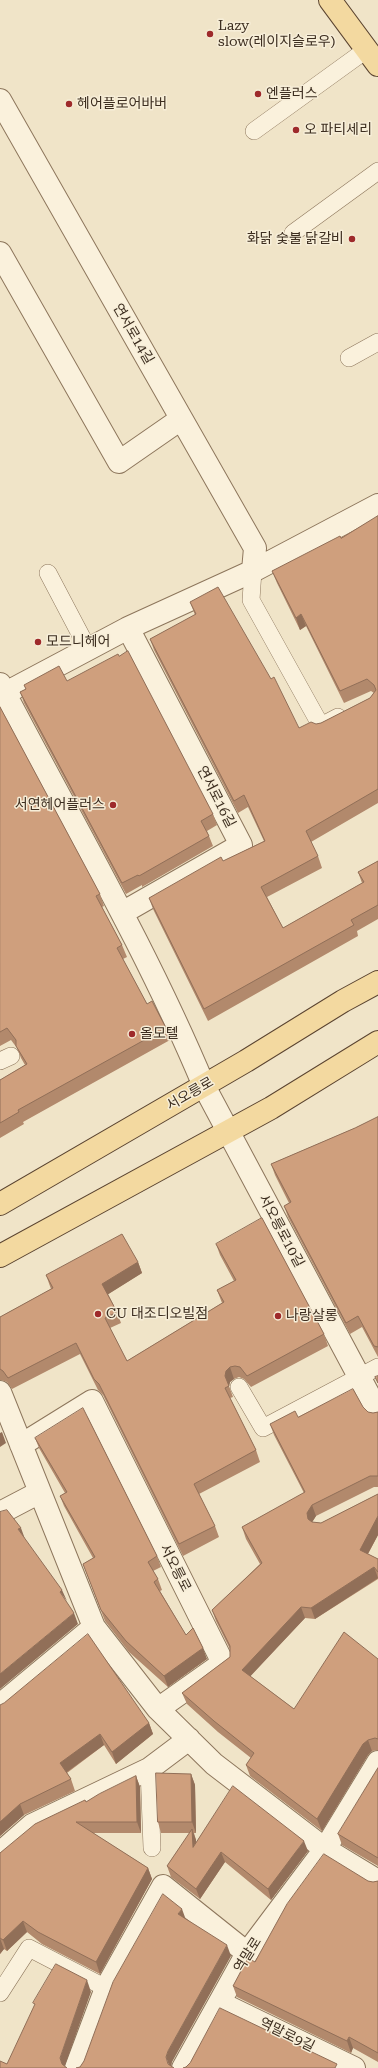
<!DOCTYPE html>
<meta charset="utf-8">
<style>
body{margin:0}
canvas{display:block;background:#f0e4c8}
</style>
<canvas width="378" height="2068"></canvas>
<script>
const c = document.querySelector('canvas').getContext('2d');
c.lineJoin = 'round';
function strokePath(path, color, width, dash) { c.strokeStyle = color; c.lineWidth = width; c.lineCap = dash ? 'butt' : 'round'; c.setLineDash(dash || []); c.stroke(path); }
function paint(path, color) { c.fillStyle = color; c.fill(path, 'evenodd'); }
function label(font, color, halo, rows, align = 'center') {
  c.font = font + ' "Roboto Serif","Noto Sans KR",serif'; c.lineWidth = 3; c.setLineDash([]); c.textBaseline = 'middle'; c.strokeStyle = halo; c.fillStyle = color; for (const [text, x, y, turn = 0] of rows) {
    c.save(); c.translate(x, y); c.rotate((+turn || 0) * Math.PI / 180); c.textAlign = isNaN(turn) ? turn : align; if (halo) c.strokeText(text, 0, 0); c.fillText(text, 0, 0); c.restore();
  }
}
const lane = new Path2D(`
 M254 131 366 50
 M293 233 378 171
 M349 358 378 342
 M253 571 251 600 321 726 338 717
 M48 573 88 649
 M0 1061 11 1056
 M239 1387 263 1428 378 1367
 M149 1769 152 1848
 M0 1993 29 1948 106 1988`);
const street = new Path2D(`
 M0 100 255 548 253 571
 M0 253 119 462 181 419
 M0 684C69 817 146 947 204 1086L378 1412
 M0 696 128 628 253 571 378 505
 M122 913 241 845 128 628
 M0 1392 94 1627 158 1709 214 1764 325 1849 378 1881
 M21 1445 92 1401 223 1663 158 1709
 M0 1513 40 1492
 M0 1705 94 1627
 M0 1853 32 1825 149 1769 189 1739
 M220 2003 354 2068
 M76 2068 106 1988 163 1886 247 1953
 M183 2068 247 1953 325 1849 378 1762`);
const primary = new Path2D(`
 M330 0 378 65
 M0 1204 246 1061 343 1001 378 982
 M0 1256 271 1108 378 1042`);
const wall = new Path2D(`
 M378 516V803L311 842 318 856 322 868 267 897 283 928 362 883 358 872 378 861V919L357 931 358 936 208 1021 153 909 149 898 264 841 248 807 238 813 154 650 150 639 195 615 190 602 299 728 321 723 370 698 374 693 371 691 344 703 306 626 300 630 277 583 272 571 341 538Z
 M67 681 213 814 217 825 207 831 213 846 142 887V885L126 894 24 703 20 692 26 689 24 685Z
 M0 707 100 894 104 906 102 907 122 945 127 957 123 959 147 1004 166 1028 170 1040 23 1122 24 1124 0 1138V1080L25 1065 21 1058 17 1048 11 1040 0 1046Z
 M378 1117V1357L362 1327 350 1334 288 1217 284 1206 289 1203 275 1175 271 1164 355 1128Z
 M216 1244 324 1334 328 1346 251 1387 244 1379 239 1377 234 1379 230 1382 229 1386 233 1397 230 1398 256 1450 260 1462 199 1494 215 1526 219 1537 183 1556 103 1395 98 1390 80 1354 12 1389 7 1382 1 1380H0V1317L51 1289 46 1275 138 1262 142 1273 108 1294 117 1312 121 1323 110 1328 127 1361 222 1303 217 1290 234 1281 220 1255Z
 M363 1407 368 1412 373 1413 378 1412V1487H374L316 1516 312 1522 321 1523 378 1494V1535L368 1554 378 1559V1579L315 1619 305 1618 250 1676 294 1709 378 1659V1750L372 1751 368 1755 322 1831 250 1776 246 1765 251 1758 218 1732 187 1704 182 1693 230 1657V1649L216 1621 212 1610 260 1564 246 1539 242 1527 304 1493 274 1435 270 1424 298 1417Z
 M35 1438 157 1556 161 1567 153 1571 158 1579 162 1590 160 1591 186 1635 207 1659 168 1687 129 1652 105 1621 83 1564 93 1558 64 1506 60 1496 65 1493 39 1448Z
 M0 1705 149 1723 153 1734 116 1764 104 1745 67 1773 71 1779 75 1791 24 1815 0 1836Z
 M378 1768V1866L342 1845 338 1834Z
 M191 1774 195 1785 196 1833H194L196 1840V1842L308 1851 271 1900 225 1862 200 1899 171 1877 167 1866 190 1833H161L158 1822Z
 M136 1776 140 1787 141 1833H93L148 1868 152 1879 100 1974 42 1944 27 1932 7 1951 4 1949 0 1954V1853L86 1802Z
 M368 1881 373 1882 378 1881V2062L353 2048 351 2053 237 1997 233 1986 255 1962Z`);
const shadedWall = new Path2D(`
 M301 614 306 626 300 630 296 618Z
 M138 1262 142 1273 107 1295 102 1284Z
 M230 1367 234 1379 230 1382 229 1386 225 1376 226 1371Z
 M2 1432 6 1443 0 1447V1433Z
 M312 1505 316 1516 311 1524 308 1519 307 1513Z
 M378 1516V1535L364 1561 360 1550Z
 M21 1528 25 1539 18 1529Z
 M374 1567 378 1578 315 1619 311 1608Z
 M62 1590 67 1601 60 1592Z
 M301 1607 305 1618 246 1681 242 1670Z
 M74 1613 78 1624 0 1689V1674Z
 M203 1648 207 1659 168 1687 164 1676Z
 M149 1723 153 1734 116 1764 112 1752Z
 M100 1734 104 1745 64 1774 60 1763Z
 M368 1740 372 1751 368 1755 322 1831 317 1819 363 1744Z
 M191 1774 195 1785 196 1833 192 1822Z
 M136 1776 140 1787 141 1833 137 1822Z
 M20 1804 24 1815 0 1836V1822Z
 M192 1829 196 1840 197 1858 193 1847Z
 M304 1841 308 1851 271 1900 268 1889Z
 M221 1852 225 1862 200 1899 196 1889Z
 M148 1868 152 1879 100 1974 96 1962Z
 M182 1909 186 1920 178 1914Z
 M23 1921 27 1932 7 1951 3 1940Z
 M0 1938 4 1949 0 1954Z
 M227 1945 231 1956 172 2062 171 2068H170L166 2057 168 2051Z
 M87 1980 91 1992 64 2068H63L60 2058Z
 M349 2037 353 2048 351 2053 347 2041Z`);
const building = new Path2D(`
 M378 516V789L306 831 318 856 261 887 283 928 364 882 358 872 378 861V905L351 920 354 925 204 1009 149 898 221 857 223 861 265 841 244 795 234 801 150 639 196 614 190 602 218 587 271 679 274 677 299 728 311 722 316 724 321 723 370 698 376 690 374 685 367 679 340 691 301 614 296 618 272 571 340 536 341 538Z
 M128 651 213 814 201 821 209 836 139 876 138 875 122 883 20 692 26 689 24 685 59 666 67 681 118 654 119 656Z
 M0 707 100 894 96 896 122 945 117 948 147 1004 152 1001 166 1028 18 1110 19 1112 0 1123V1080L27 1064 16 1046V1040L7 1028 0 1032Z
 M378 1117V1347L374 1346 358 1316 346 1323 284 1206 291 1202 271 1164 355 1128Z
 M262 1218 324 1334 247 1376 240 1367 235 1366 230 1367 226 1371 225 1376 229 1386 225 1388 256 1450 194 1484 215 1526 179 1544 99 1384 94 1379 76 1343 8 1378 3 1371 0 1369V1317L53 1288 46 1275 122 1234 138 1262 102 1284 117 1312 105 1318 127 1361 224 1302 217 1290 236 1280 216 1244Z
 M378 1376V1383L375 1377Z
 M353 1389 363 1407 368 1412 373 1413 378 1412V1476H370L312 1505 307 1513 308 1519 312 1522 321 1523 378 1494V1516L360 1550 378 1559V1572L374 1567 311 1608 301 1607 242 1670 294 1709 344 1632 378 1659V1739L375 1738 368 1740 363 1744 317 1819 246 1765 254 1753 214 1721 182 1693 230 1657V1646L212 1610 262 1563 242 1527 305 1492 270 1424 295 1411 298 1417Z
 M83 1408 157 1556 148 1562 158 1579 154 1582 186 1635 193 1628 203 1648 164 1676 126 1641 101 1610 83 1564 95 1557 60 1496 67 1492 35 1438Z
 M7 1510 21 1528 18 1529 62 1590 60 1592 74 1613 0 1674V1512Z
 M88 1634 149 1723 112 1752 100 1734 60 1763 71 1779 20 1804 0 1822V1705L4 1703Z
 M378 1768V1858L338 1834Z
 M156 1773 191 1774 192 1822H158Z
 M136 1776 137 1822H76L148 1868 96 1962 38 1932 23 1921 3 1940 0 1938V1853L35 1824 85 1800 86 1802 99 1794Z
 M233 1786 304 1841 268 1889 221 1852 196 1889 167 1866 192 1829 193 1847Z
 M324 1854 368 1881 373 1882 378 1881V2053L349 2037 347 2041 233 1986 248 1958 255 1962 287 1904Z
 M163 1894 182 1909 178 1914 227 1945 168 2051 166 2057 168 2064 174 2068H76L80 2067 84 2061 113 1982Z
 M56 1964 87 1980 60 2058 62 2064 67 2068H0V2061L7 2064 35 2004 33 2003Z
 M220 2008 337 2064 335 2068H183L186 2067 190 2063Z`);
const markers = [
 [210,34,4,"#9e2a2b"],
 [258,94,4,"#9e2a2b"],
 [69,104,4,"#9e2a2b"],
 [296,130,4,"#9e2a2b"],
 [352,239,4,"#9e2a2b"],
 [38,642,4,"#9e2a2b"],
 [113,805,4,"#9e2a2b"],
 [132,1034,4,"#9e2a2b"],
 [98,1314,4,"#9e2a2b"],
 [278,1316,4,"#9e2a2b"]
];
const poiNames = [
 ["Lazy",218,26],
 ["slow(레이지슬로우)",218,42],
 ["엔플러스",266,94],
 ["헤어플로어바버",77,104],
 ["오 파티세리",304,130],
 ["화닭 숯불 닭갈비",344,239,"right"],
 ["모드니헤어",46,642],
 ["서연헤어플러스",105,805,"right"],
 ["올모텔",140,1034],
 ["CU 대조디오빌점",106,1314],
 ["나랑살롱",286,1316]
];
const streetNames = [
 ["연서로14길",133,334,60],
 ["연서로16길",216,797,63],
 ["서오릉로",190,1094,-30],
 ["서오릉로10길",281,1231,62],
 ["서오릉로",175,1568,63],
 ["역말로",248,1955,-58],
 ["역말로9길",287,2035,26]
];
strokePath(lane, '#8d765c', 18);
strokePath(street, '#8d765c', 24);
strokePath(primary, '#5b4430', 24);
strokePath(lane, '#faf1dc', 17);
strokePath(street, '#faf1dc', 22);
strokePath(primary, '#f3d9a0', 22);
paint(wall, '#b2896c');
paint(shadedWall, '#916f58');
paint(building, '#cf9f7d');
strokePath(building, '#916f58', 1);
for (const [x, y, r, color] of markers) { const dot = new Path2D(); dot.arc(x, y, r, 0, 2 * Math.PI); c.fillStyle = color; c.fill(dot); strokePath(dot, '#f7eed8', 1.5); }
label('14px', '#3d2e20', '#f7eed8', poiNames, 'left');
label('14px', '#3d2e20', '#f7eed8', streetNames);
</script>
